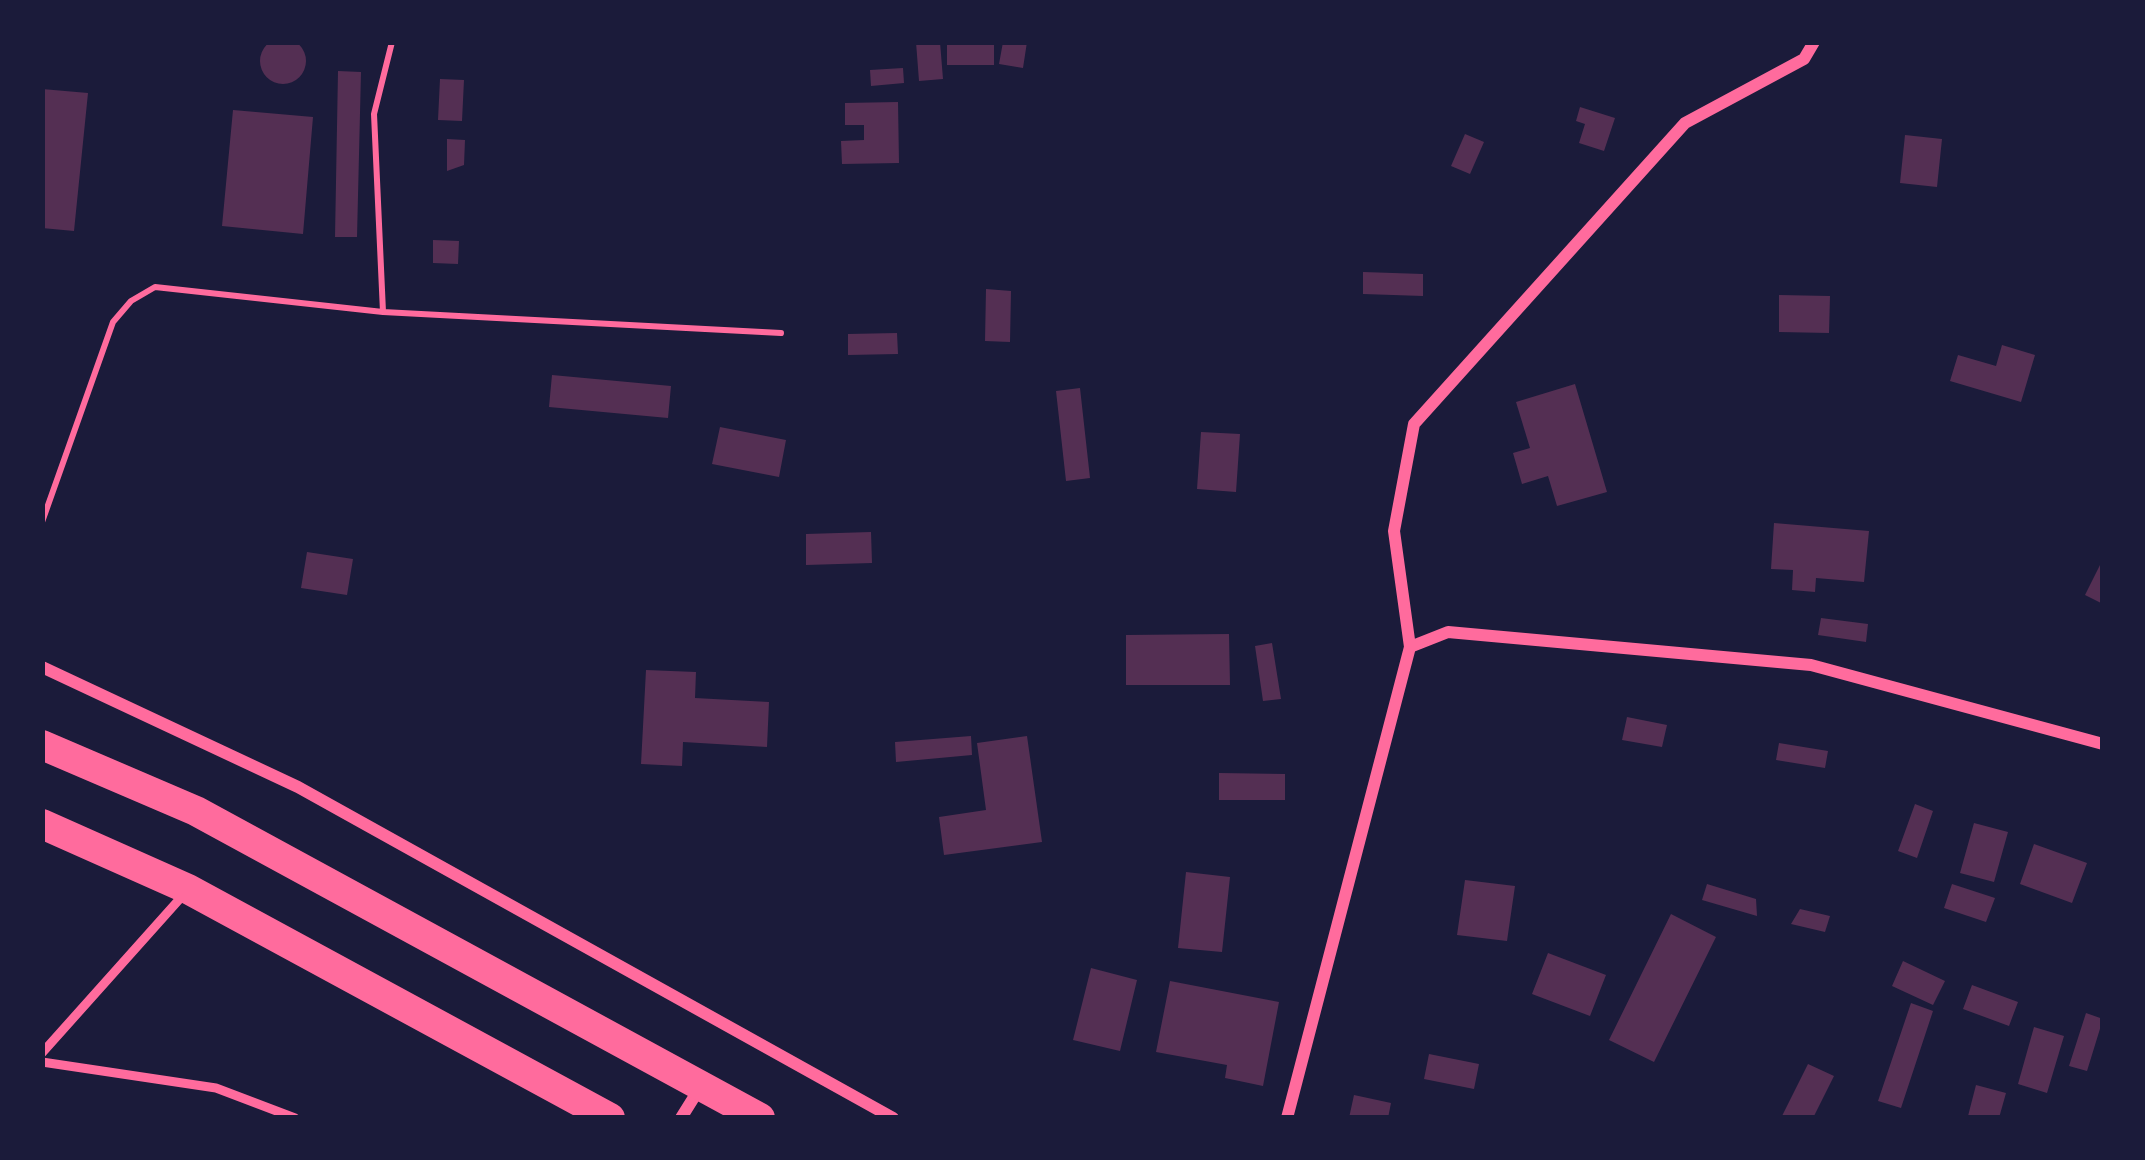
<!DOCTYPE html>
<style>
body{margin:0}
#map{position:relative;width:2145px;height:1160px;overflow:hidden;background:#1b1b3a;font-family:"Libre Baskerville",serif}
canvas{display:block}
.frame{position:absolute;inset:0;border:45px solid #1b1b3a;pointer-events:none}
</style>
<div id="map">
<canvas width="2145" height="1160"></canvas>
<div class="frame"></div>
</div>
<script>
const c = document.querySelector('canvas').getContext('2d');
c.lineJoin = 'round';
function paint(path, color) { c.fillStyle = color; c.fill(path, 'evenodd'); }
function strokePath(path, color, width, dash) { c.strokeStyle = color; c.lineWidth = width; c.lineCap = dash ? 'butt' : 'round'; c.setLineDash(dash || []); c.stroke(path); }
const building = new Path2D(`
 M260 61a23 23 0 1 1 46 0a23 23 0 1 1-46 0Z
 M916 42H940L943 79 919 81Z
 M947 42H994V65H947Z
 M1003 42H1027L1023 68 999 64Z
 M903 68 904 83 871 86 870 70Z
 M338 71 361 72 357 237H335Z
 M440 79 464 80 462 121 438 120Z
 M42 89 88 93 74 231 42 228Z
 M898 102 899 163 842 164 841 141 864 140V125H845V103Z
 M1580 107 1615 118 1604 151 1579 143 1585 124 1576 121Z
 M233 110 313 117 303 234 222 226Z
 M1465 134 1484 142 1470 174 1451 166Z
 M1905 135 1942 139 1937 187 1900 183Z
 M447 139 465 140 464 165 447 171Z
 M433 240 459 241 458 264 433 263Z
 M1363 272 1423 274V296L1363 294Z
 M986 289 1011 291 1010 342 985 341Z
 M1779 295 1830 296 1829 333 1779 332Z
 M897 333 898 354 848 355V334Z
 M2002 345 2035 355 2021 402 1950 381 1958 355 1996 366Z
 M552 375 671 386 668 418 549 407Z
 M1575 384 1607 492 1557 506 1548 476 1522 484 1513 453 1530 448 1516 402Z
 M1080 388 1090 478 1066 481 1056 391Z
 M720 427 786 440 779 477 712 464Z
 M1201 432 1240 434 1236 492 1197 489Z
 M1774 523 1869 531 1864 582 1816 578 1815 592 1792 590 1793 570 1771 569Z
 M871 532 872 563 806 565V534Z
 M307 552 353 559 347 595 301 588Z
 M2103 559V604L2085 595Z
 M1821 618 1868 624 1866 642 1818 635Z
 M1229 634 1230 685H1126V635Z
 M1272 643 1281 699 1263 701 1255 646Z
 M646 670 696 672 695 698 769 702 767 747 683 742 682 766 641 764Z
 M1627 717 1667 725 1662 747 1622 740Z
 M971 736 972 755 896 762 895 742Z
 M1027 736 1042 842 944 855 939 817 986 810 977 743Z
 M1779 743 1828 751 1825 768 1776 760Z
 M1219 773 1285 774V800H1219Z
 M1915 804 1933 811 1917 858 1898 851Z
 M1974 823 2008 832 1994 882 1960 873Z
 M2034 844 2087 863 2072 903 2020 884Z
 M1186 872 1230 877 1222 952 1178 948Z
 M1465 880 1515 886 1507 941 1457 935Z
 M1707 884 1756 899 1757 916 1702 900Z
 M1952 884 1995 898 1986 922 1944 908Z
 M1800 909 1830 916 1825 932 1791 924Z
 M1671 914 1716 937 1654 1062 1609 1040Z
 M1548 953 1606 975 1590 1016 1532 994Z
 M1903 961 1945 981 1933 1005 1892 986Z
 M1091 968 1137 980 1120 1051 1073 1040Z
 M1170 981 1279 1002 1263 1086 1225 1078 1227 1065 1156 1052Z
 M1972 985 2018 1002 2009 1026 1963 1009Z
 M1911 1003 1933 1011 1901 1108 1878 1101Z
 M2086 1013 2103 1019 2087 1071 2069 1066Z
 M2034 1027 2064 1036 2047 1093 2018 1084Z
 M1429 1054 1479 1064 1474 1089 1424 1079Z
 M1808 1064 1834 1076 1813 1118H1787L1782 1116Z
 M1976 1085 2006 1093 1999 1118 1968 1116Z
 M1354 1095 1391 1103 1388 1118H1349Z`);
const path = new Path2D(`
 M383 312 374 114 392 42
 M42 522 113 322 131 301 155 287 383 312 781 333`);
const service = new Path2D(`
 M42 1053 185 893
 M42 1062 216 1088 295 1118`);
const minor = new Path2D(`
 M1410 647 1448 632 1811 665 2103 744
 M42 667 298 787 893 1118
 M681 1118 701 1086
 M1287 1118 1410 647 1394 531 1414 424 1685 123 1804 59 1814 42`);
const primary = new Path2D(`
 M42 745 196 811 760 1118
 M42 824 188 889 610 1118`);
paint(building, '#542f53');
strokePath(path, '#ff6b9d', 6);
strokePath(service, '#ff6b9d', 9);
strokePath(minor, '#ff6b9d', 12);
strokePath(primary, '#ff6b9d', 30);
</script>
